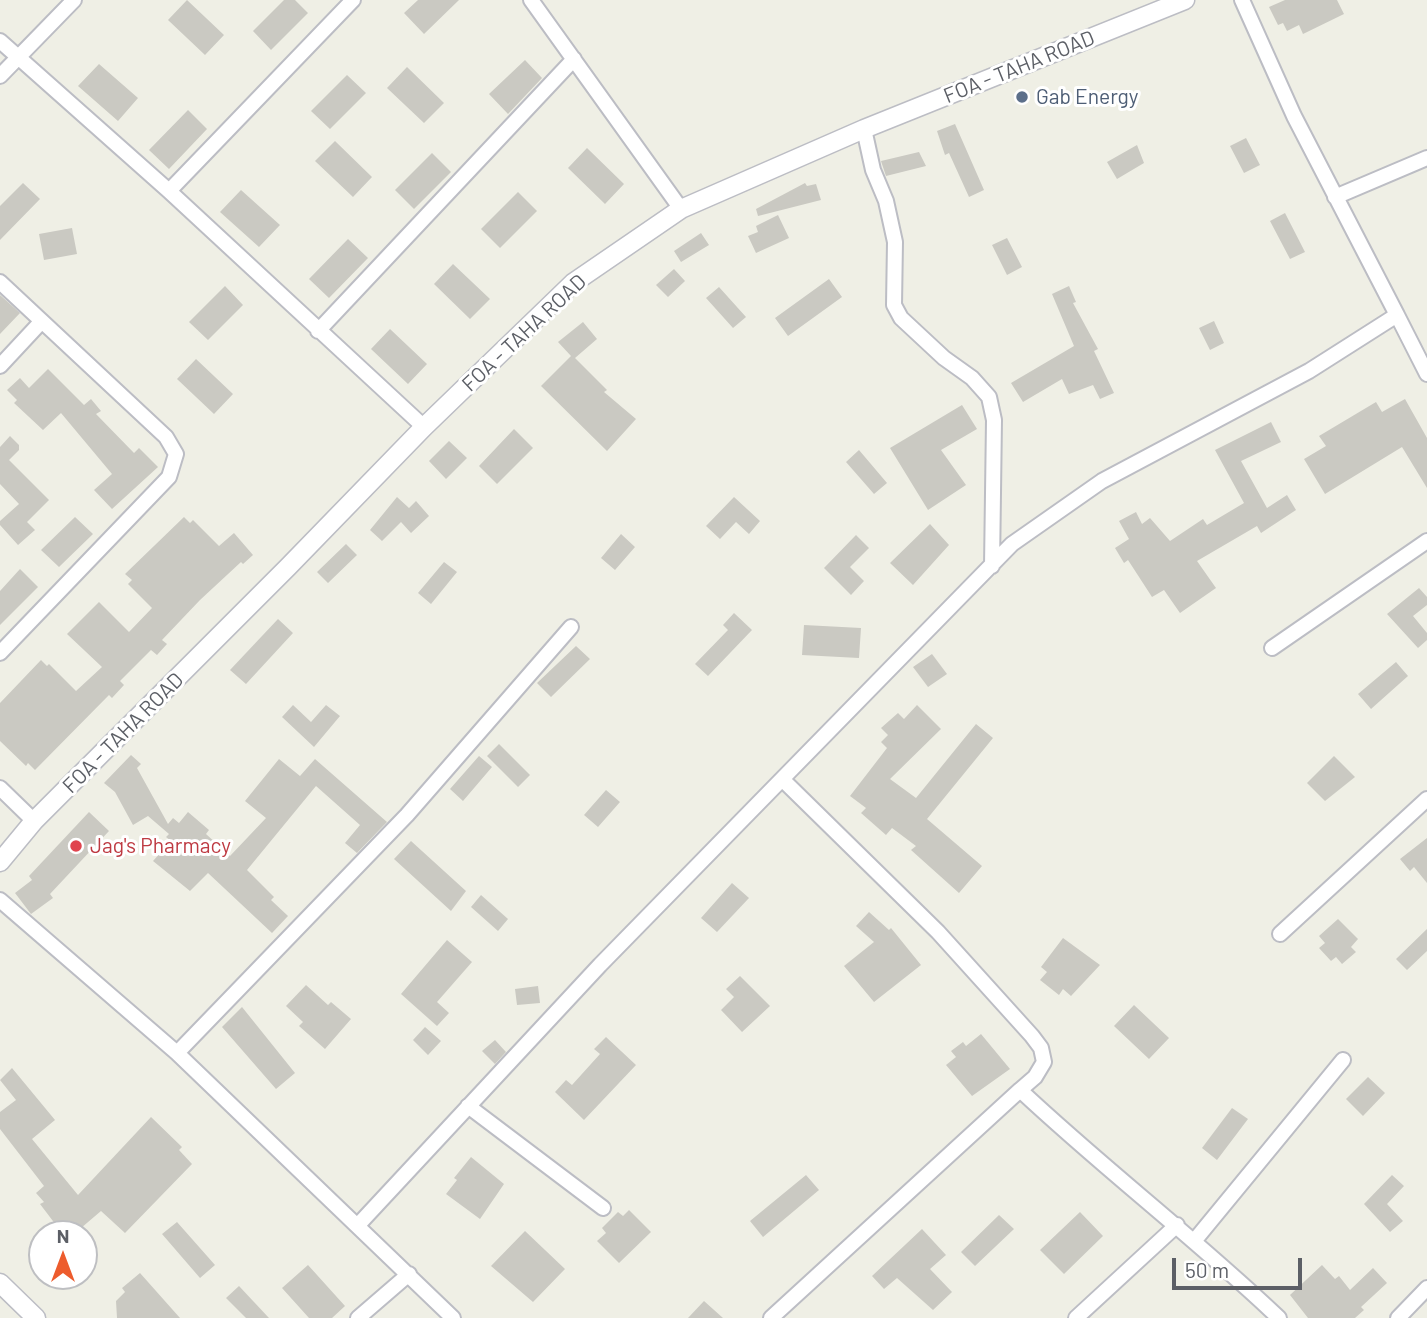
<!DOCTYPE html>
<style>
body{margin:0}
#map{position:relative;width:1427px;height:1318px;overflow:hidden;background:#efefe5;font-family:Barlow,sans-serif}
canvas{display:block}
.north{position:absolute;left:28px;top:1220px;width:70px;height:70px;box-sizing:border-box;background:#fff;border:2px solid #bebfc2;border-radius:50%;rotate:0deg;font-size:19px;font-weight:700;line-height:28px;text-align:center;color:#5c5f66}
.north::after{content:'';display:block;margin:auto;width:24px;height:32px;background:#ed5c2d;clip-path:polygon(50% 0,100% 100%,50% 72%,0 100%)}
.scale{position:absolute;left:1172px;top:1258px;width:130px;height:32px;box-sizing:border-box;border:4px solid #5c5f66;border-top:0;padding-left:9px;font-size:21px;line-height:24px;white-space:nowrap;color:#5c5f66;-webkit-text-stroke:5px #fff;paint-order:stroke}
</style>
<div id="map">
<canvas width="1427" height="1318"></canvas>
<div class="north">N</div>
<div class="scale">50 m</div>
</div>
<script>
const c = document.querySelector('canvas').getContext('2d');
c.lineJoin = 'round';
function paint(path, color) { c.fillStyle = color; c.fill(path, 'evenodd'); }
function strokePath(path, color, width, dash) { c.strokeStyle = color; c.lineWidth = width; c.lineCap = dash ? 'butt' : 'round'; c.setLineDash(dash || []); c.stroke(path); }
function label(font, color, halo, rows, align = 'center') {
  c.font = font + ' Barlow,sans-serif'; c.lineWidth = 6; c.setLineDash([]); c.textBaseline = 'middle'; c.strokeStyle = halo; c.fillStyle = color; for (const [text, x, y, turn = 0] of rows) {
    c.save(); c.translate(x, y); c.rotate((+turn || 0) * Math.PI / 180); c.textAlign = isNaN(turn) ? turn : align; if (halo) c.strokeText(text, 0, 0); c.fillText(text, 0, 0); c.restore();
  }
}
const building = new Path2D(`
 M187 0 224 35 205 55 168 20Z
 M284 0H295L308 13 271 50 253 31Z
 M418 0H459L424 34 404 13Z
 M1285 0H1337L1344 14 1303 34 1299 25 1287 31 1283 23 1278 25 1269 7Z
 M525 60 542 78 508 114 489 94Z
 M99 64 138 98 118 121 78 86Z
 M407 67 444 103 424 123 387 88Z
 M347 75 366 93 330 129 311 111Z
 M188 110 207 129 169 169 149 150Z
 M955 124 984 190 969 197 949 153 945 155 937 131Z
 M1246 138 1260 165 1244 173 1230 146Z
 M335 141 372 177 353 197 315 161Z
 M1137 145 1144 163 1117 179 1107 162Z
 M587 148 624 184 605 204 568 168Z
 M919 152 926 166 886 176 881 161Z
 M432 153 451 172 414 209 395 190Z
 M23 183 40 199 0 240V206Z
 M805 183 807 186 816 184 821 200 758 216 756 209Z
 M241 190 280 225 259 247 220 212Z
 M518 192 537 211 500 248 481 229Z
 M1285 213 1305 252 1290 259 1270 221Z
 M778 215 789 238 756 253 748 236 758 232 756 226Z
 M72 228 77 254 44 260 39 234Z
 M701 233 709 245 681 262 674 251Z
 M1007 238 1022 267 1007 275 992 245Z
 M348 239 368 258 329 298 309 279Z
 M453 264 490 299 470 319 434 284Z
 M674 269 685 281 668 297 656 285Z
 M829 279 842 297 788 336 775 318Z
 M225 286 243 305 208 340 189 322Z
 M1069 286 1076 302 1073 303 1098 349 1094 351 1114 393 1100 399 1093 385 1069 394 1062 379 1023 402 1011 383 1074 346 1052 294Z
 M719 287 746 317 733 328 706 298Z
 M0 295 20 313 0 334Z
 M1214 321 1224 343 1210 350 1199 328Z
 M583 322 597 339 575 358 607 390 604 392 636 419 607 451 541 386 571 356 558 342Z
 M390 329 427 364 408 384 371 349Z
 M196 359 233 394 214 414 177 379Z
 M48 369 84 405 91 399 101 411 96 414 134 453 139 448 158 467 112 509 94 490 112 474 61 413 43 430 14 403 17 400 7 390 20 378 29 388Z
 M1405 399 1427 438V488L1402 447 1325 494 1304 459 1326 446 1319 436 1376 402 1382 412Z
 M962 405 977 429 941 450 966 485 928 510 890 448Z
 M1271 422 1281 442 1241 461 1267 508 1287 495 1296 510 1261 533 1257 526 1197 561 1216 588 1180 613 1164 590 1152 597 1128 560 1124 563 1115 548 1129 539 1119 521 1136 512 1142 524 1150 518 1170 541 1203 519 1207 525 1244 503 1215 450Z
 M514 429 533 448 497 484 479 466Z
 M10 436 19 445V450L9 460 49 500 27 522 35 530 18 545 0 525V521L19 504 0 484V447Z
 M449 441 467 458 446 479 429 461Z
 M859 450 887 483 874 494 846 462Z
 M397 497 409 508 416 501 429 516 411 533 401 522 382 541 370 530Z
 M734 497 760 521 749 534 736 522 720 539 706 526Z
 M75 517 93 534 59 567 41 550Z
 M184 517 190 523 193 520 219 546 234 533 253 555 243 564 241 562 200 600 162 640 167 644 157 655 151 650 120 681 124 685 112 698 109 695 35 770 28 763 26 766 0 741V703L41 660 47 666 49 664 76 691 102 667 67 634 99 602 129 632 152 608 128 584 132 580 125 574Z
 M930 524 949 545 913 585 890 563Z
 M621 534 635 547 615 570 601 558Z
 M856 535 869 548 850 567 864 581 851 595 824 568Z
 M346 544 357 555 328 583 317 572Z
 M444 562 457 572 431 604 418 593Z
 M20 569 38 587 0 625V591Z
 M1419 588 1427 597V605L1413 616 1427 633V640L1418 648 1387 614Z
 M734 613 752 630 708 676 695 664 728 630 723 625Z
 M278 619 293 633 246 684 230 670Z
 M804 625 861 628 859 658 802 655Z
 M576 646 590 659 551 697 537 683Z
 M932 654 947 674 928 687 913 667Z
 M1396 662 1408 676 1371 709 1358 694Z
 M293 705 311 722 326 705 340 716 314 747 282 717Z
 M917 705 941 729 890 779 916 798 976 724 993 738 927 819 982 866 959 893 911 850 916 846 892 828 886 835 861 813 866 808 850 796 887 748 881 742 888 735 881 728 898 713 904 719Z
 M499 744 530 775 518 787 487 756Z
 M131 755 141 764 137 768 168 824 173 818 179 823 188 812 209 830 206 834 230 856 266 818 245 801 279 759 300 776 315 759 387 822 357 853 345 843 360 825 316 786 247 870 274 897 271 900 288 916 272 933 208 873 190 891 153 861 171 841 166 837 169 834 148 816 133 825 115 792 104 783Z
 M479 756 492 767 463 801 450 789Z
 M1334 756 1355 777 1325 801 1307 783Z
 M606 790 620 802 598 827 584 815Z
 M89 812 109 831 50 894 53 898 31 914 15 893 32 880 29 876Z
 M1427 838V883L1414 867 1410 871 1400 859Z
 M411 841 466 891 451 911 394 859Z
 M732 883 749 898 717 932 701 918Z
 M481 895 508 919 498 931 471 907Z
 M869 912 889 930 891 928 921 965 874 1002 844 966 874 942 856 926Z
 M1338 919 1358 939 1351 947 1356 952 1342 964 1336 957 1331 961 1319 948 1325 943 1319 936Z
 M1427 929V951L1407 970 1396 959Z
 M1063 938 1100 965 1071 996 1063 989 1059 995 1040 980 1047 972 1041 967Z
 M447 940 472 962 437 1002 449 1013 437 1026 401 994Z
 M740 976 770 1006 742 1032 721 1010 734 997 726 989Z
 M306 985 328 1005 331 1002 351 1019 325 1049 299 1026 303 1022 286 1006Z
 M538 986 540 1003 517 1005 515 989Z
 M1134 1005 1169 1038 1149 1059 1114 1026Z
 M242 1007 295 1073 276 1089 222 1027Z
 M425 1027 441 1041 428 1055 413 1040Z
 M981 1034 1010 1069 972 1096 946 1065 956 1057 951 1051 963 1042 966 1046Z
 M606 1037 636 1065 584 1120 555 1092 566 1080 572 1085 600 1054 594 1049Z
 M495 1040 506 1052 495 1064 482 1051Z
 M12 1068 55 1120 32 1139 78 1195 151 1117 182 1147 179 1150 192 1164 125 1233 101 1211 74 1234 64 1225 59 1229 40 1204 44 1202 36 1193 44 1186 0 1129V1112L16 1100 0 1080Z
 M1368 1077 1385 1093 1363 1116 1346 1099Z
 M1232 1108 1248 1119 1217 1160 1202 1148Z
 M471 1157 504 1184 480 1219 446 1194 457 1180 454 1178Z
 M806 1175 819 1190 763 1237 750 1221Z
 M1392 1175 1404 1186 1387 1204 1403 1221 1390 1232 1364 1204Z
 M629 1210 651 1232 619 1263 597 1241 606 1233 602 1228 618 1212 623 1216Z
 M1080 1212 1103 1236 1064 1274 1040 1250Z
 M999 1215 1014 1229 975 1266 961 1252Z
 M177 1222 215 1265 200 1278 162 1234Z
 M922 1229 946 1255 930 1269 952 1292 933 1310 897 1278 884 1289 872 1276Z
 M525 1231 565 1269 533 1302 491 1266Z
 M308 1265 345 1306 332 1318H309L282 1288Z
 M1322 1265 1335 1279 1339 1276 1350 1290 1373 1268 1387 1283 1361 1307 1364 1310 1355 1318H1308L1290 1295Z
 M140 1273 180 1318H117L116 1301 125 1292 122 1288Z
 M239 1286 269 1318H246L226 1298Z
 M704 1301 723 1318H688Z`);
const minor = new Path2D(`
 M531 0 681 209
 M0 41 169 191 424 427
 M0 76 74 0
 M864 129 873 170 886 201 895 242 894 305 901 318 944 358 972 378 989 397 994 420 992 566
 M169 191 353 0
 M1335 197 1427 158
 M0 282 166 437 176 454 169 477 0 653
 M1397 315 1427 374
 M318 331 574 59
 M0 366 41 322
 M1272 648 1427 541
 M783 780 938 932 1032 1036 1041 1048 1044 1062 1035 1077 1020 1090
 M0 788 34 821
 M0 900 177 1053 453 1318
 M1280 934 1427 799
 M177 1053 407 815 571 627
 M468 1106 603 1208
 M359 1224 600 965 1012 544 1102 481 1309 371 1397 315 1294 116 1242 0
 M1195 1240 1343 1060
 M358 1318 409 1274
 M771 1318 1020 1090C1104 1169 1195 1238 1279 1318
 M1076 1318 1177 1225
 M1398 1318 1427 1288`);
const tertiary = new Path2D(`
 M0 862 34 821 288 567 424 427 573 283 681 209 864 129 1185 0
 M0 1283 36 1318`);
const markers = [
 [1022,97,7,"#5c6f8a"],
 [76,846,7,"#e0444e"]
];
const streetNames = [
 ["FOA - TAHA ROAD",1019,67,-22],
 ["FOA - TAHA ROAD",524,333,-43],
 ["FOA - TAHA ROAD",123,733,-45]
];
const serviceNames = [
 ["Gab Energy",1036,97]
];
const healthNames = [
 ["Jag's Pharmacy",90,846]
];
paint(building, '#cac9c2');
strokePath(minor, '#bcbdc4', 18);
strokePath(tertiary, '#bcbdc4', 21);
strokePath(minor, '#fff', 14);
strokePath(tertiary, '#fff', 18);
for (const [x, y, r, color] of markers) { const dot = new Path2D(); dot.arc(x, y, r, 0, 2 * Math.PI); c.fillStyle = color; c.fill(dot); strokePath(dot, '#fff', 2.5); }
label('21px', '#5c5f66', '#fff', streetNames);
label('21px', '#4e5e75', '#fff', serviceNames, 'left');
label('21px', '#be3a42', '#fff', healthNames, 'left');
</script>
